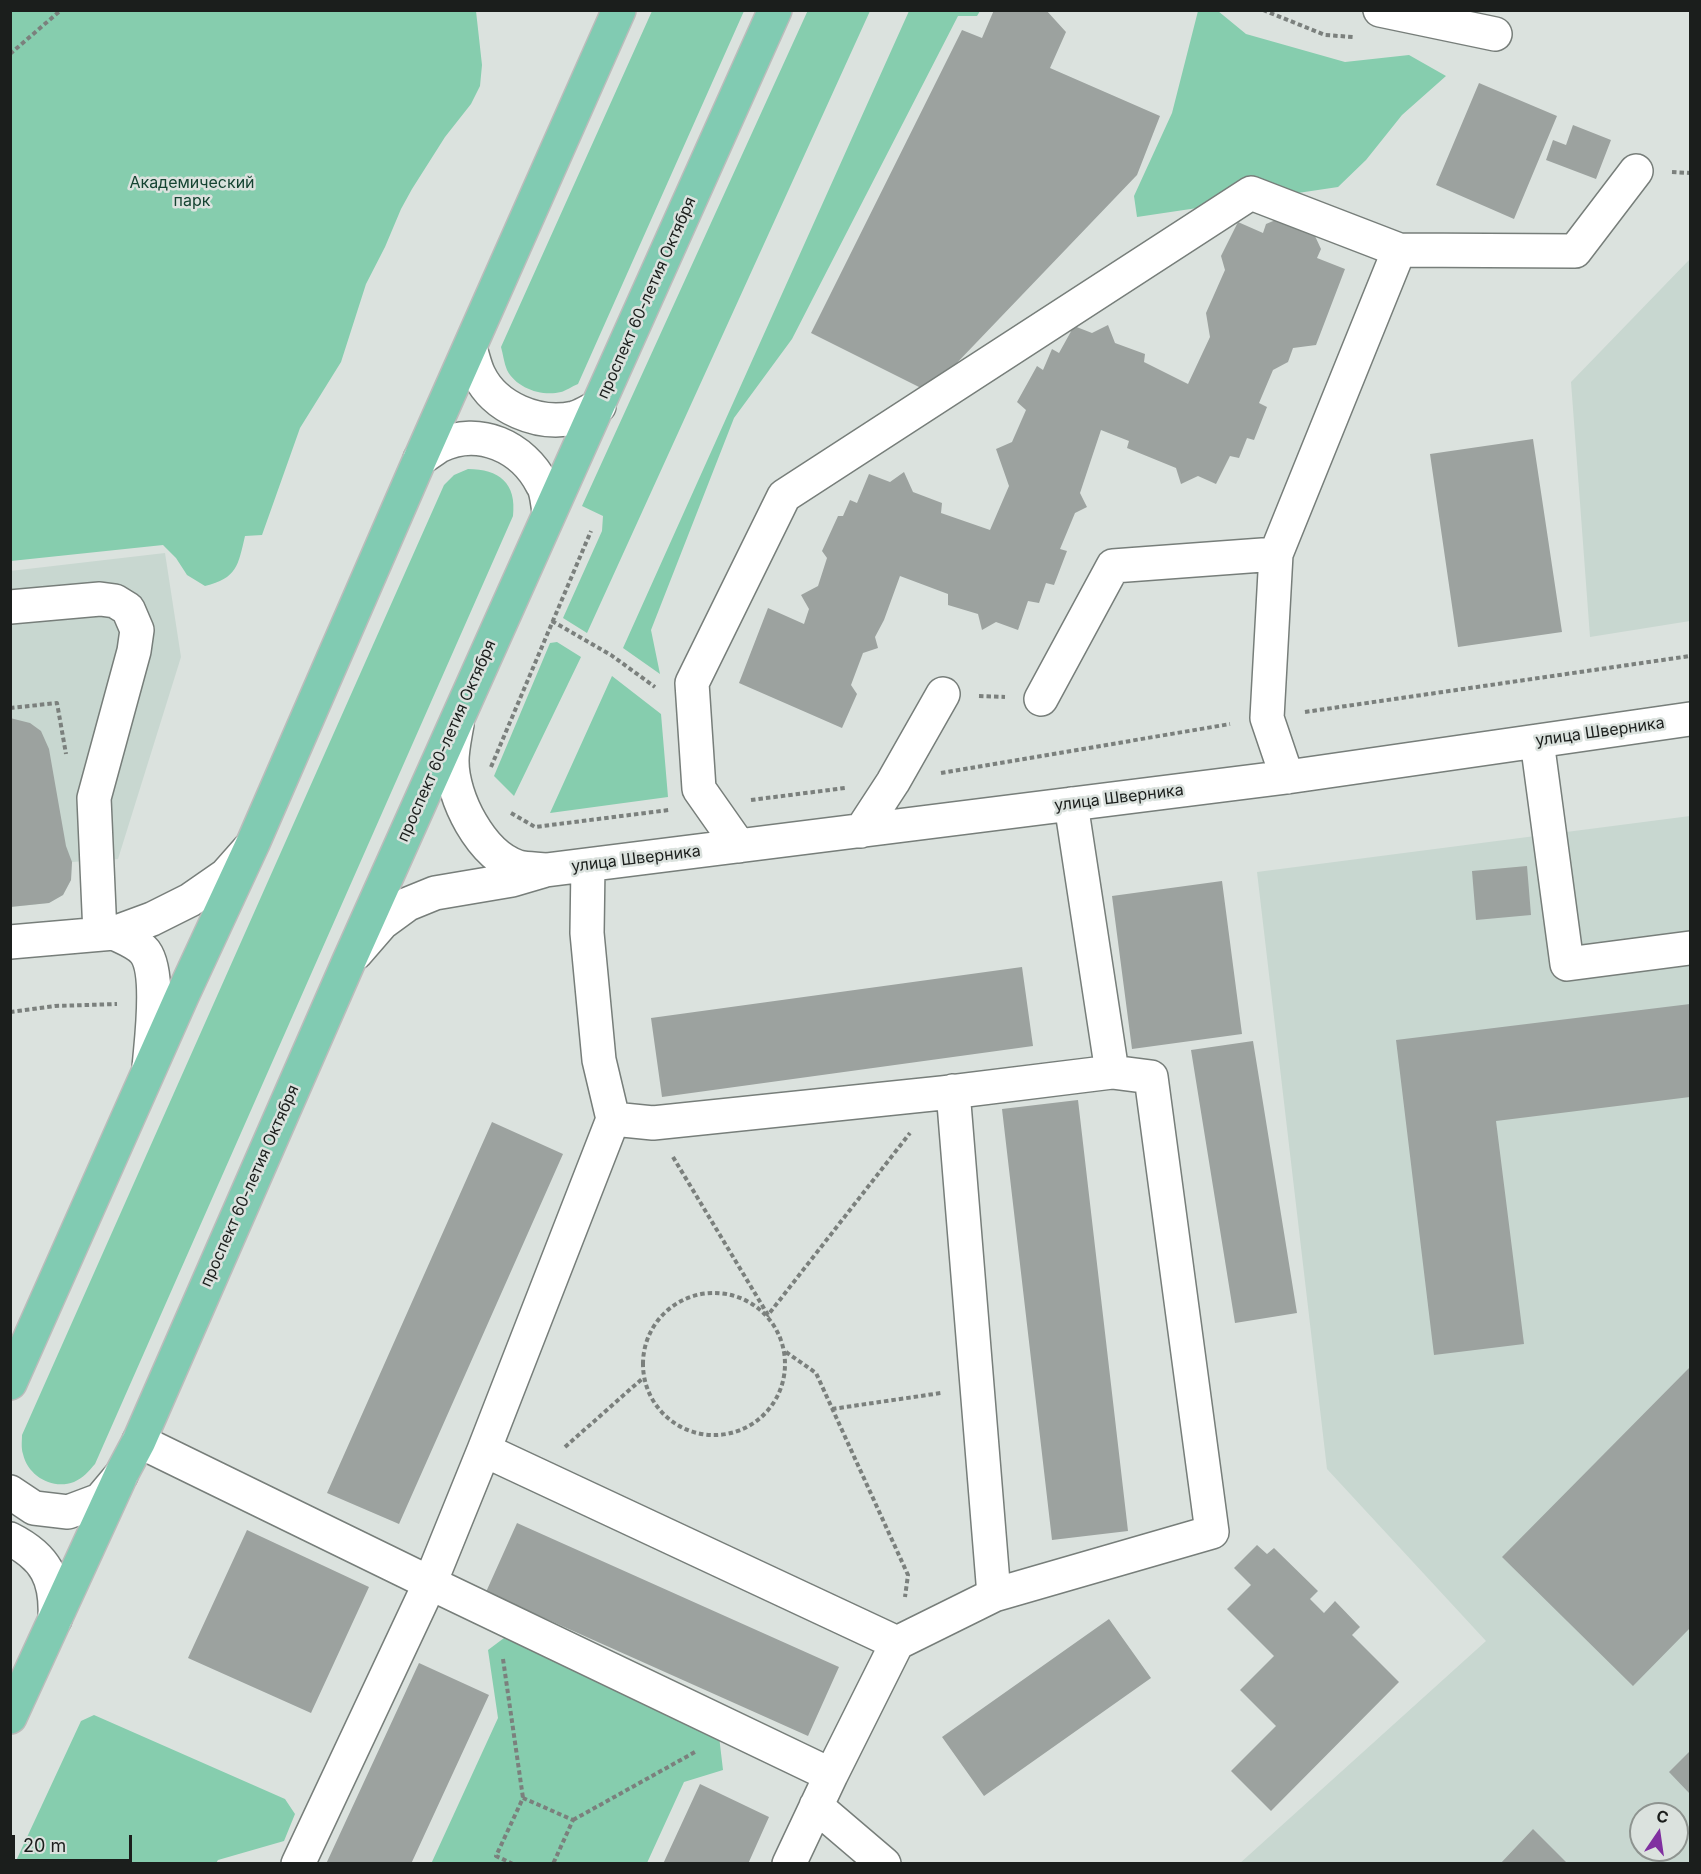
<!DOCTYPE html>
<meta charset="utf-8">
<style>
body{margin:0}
#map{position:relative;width:1701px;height:1874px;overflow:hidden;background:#dbe2de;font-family:Inter,sans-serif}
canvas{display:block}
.frame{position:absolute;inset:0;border:12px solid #1b1e1c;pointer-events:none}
.north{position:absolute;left:1629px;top:1802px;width:60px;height:60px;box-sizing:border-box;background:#dbe2de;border:2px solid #8e9490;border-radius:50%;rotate:13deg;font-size:16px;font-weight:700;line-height:24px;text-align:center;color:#1b1e1c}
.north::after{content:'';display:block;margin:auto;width:21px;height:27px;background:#8030a0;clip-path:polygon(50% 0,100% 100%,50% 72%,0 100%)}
.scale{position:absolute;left:12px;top:1835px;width:120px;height:27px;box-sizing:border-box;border:3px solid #1b1e1c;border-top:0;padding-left:8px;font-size:18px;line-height:21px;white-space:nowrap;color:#1b1e1c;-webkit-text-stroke:4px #dbe2de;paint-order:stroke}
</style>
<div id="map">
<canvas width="1701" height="1874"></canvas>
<div class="frame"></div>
<div class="north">С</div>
<div class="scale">20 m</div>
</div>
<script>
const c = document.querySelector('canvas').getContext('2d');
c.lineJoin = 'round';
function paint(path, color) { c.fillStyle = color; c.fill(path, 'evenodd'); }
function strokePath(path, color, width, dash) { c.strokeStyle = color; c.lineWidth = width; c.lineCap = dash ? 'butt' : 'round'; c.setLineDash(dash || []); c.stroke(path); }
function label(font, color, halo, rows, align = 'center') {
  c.font = font + ' Inter,sans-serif'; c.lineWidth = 5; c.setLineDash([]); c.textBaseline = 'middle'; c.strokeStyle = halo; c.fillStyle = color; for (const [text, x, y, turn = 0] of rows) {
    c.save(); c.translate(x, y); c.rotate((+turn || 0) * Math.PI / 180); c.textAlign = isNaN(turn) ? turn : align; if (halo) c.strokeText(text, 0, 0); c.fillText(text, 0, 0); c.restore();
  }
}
const built = new Path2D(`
 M1690 259V621L1590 637 1571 382Z
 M165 553 181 657 118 859 72 862 71 880 63 895 49 903 11 907 10 571Z
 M1690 816V1863L1239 1864 1486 1641 1327 1469 1257 872ZM1641 1814H1677V1850H1641Z`);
const green = new Path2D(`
 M808 10 870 11 587 633 563 618 602 531 603 516 582 506Z
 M10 11H476L482 65 480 86 471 104 445 137 412 189 401 209 385 247 366 284 341 362 300 428 262 535 245 536C238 566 237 578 205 586L187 575 176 558 163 545 11 561Z
 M652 11H744L578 384C572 386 566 391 561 392 542 397 516 388 507 370 504 363 503 354 501 347Z
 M909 11H980L977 16H958L792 339 734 418 651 630 660 674 623 648Z
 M1198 11H1218L1246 34 1345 62 1409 55 1446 76 1402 115 1366 160 1338 187 1137 217 1134 196 1172 113Z
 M468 469C499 469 517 483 513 516L95 1464C89 1471 83 1478 74 1482 52 1490 28 1476 23 1454 21 1448 22 1441 22 1435L444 485 454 475Z
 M557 642 581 657 514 796 494 776 550 643Z
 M612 676 661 714 668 797 550 813Z
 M508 1635 719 1736 723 1770 684 1782 647 1863 431 1864 498 1718 488 1650Z
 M94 1715 285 1799 295 1814 284 1841 218 1860 216 1863H15L81 1721Z`);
const building = new Path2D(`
 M994 10H1046L1066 32 1050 68 1160 116 1137 175 929 392 811 333 962 30 982 38Z
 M1479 83 1557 116 1514 219 1436 185Z
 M1573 125 1611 140 1596 179 1546 160 1553 140 1566 145Z
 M1278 219 1315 236 1321 249 1317 258 1345 269 1316 345 1293 348 1288 362 1273 370 1259 403 1267 407 1254 440 1247 438 1239 458 1230 456 1216 484 1198 476 1181 484 1176 468 1127 448 1129 441 1101 430 1080 493 1087 507 1075 513 1060 549 1067 551 1054 585 1046 583 1039 603 1028 601 1018 630 996 622 982 630 978 614 948 605V594L900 576 884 620 875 637 878 648 863 653 851 685 857 694 842 728 739 683 768 608 804 624 809 609 801 595 818 586 827 558 822 551 838 516H843L850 500 857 503 869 474 890 482 904 472 913 492 942 503 941 513 990 530 1009 486 996 449 1012 442 1026 410 1017 402 1037 366 1043 370 1052 349 1059 353 1074 326 1092 333 1108 325 1115 343 1145 354 1144 362 1188 384 1210 337 1206 313 1225 270 1221 256 1238 222 1263 233 1266 224Z
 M1533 439 1562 632 1458 647 1430 454Z
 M10 718 30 723 41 731 49 749 66 846 72 862 71 880 63 895 49 903 10 907Z
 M1527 866 1531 915 1476 920 1472 871Z
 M1222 881 1242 1034 1132 1049 1112 896Z
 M1022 967 1033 1046 662 1097 651 1018Z
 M1690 1004V1097L1496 1121 1524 1344 1434 1355 1396 1040Z
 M1253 1041 1297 1313 1235 1323 1191 1050Z
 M1078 1100 1128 1531 1052 1540 1002 1109Z
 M492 1122 563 1154 399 1524 327 1493Z
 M1690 1367V1628L1633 1686 1502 1557Z
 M517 1523 839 1667 808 1736 486 1592Z
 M247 1530 369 1587 311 1713 188 1658Z
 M1257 1545 1267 1554 1274 1548 1318 1591 1310 1599 1324 1613 1335 1601 1360 1627 1352 1635 1399 1682 1271 1811 1231 1771 1276 1726 1240 1690 1274 1656 1227 1609 1251 1585 1234 1568Z
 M1109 1619 1151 1678 984 1796 942 1737Z
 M419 1663 489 1695 411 1864H326Z
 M1690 1751V1794L1669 1772Z
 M700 1784 769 1817 748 1864H663Z
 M1533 1829 1568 1864H1500Z`);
const path = new Path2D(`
 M1263 10 1325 35 1353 37
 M10 54 61 10
 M1672 172 1690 173
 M552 621 611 655 655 687
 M979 696 1005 697
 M10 708 57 703 66 754
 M1305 712 1690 656
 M491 767 591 531
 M941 773 1230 724
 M751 800 845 788
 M511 813 535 827 669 810
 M10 1012 55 1006 117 1004
 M673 1157 768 1315 910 1133
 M643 1364a71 71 0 1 1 142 0a71 71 0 1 1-142 0Z
 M786 1352 816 1373 908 1575 905 1597
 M832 1409 941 1393
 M565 1447 643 1378
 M503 1659 523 1798
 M573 1820 695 1752
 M513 1864 496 1856 523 1798 573 1820 553 1864`);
const minor = new Path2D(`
 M1380 10 1495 34
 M470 348C473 357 475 367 479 375 495 408 538 426 574 418 582 416 591 410 599 406
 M420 459C426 455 433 450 439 446 479 426 523 447 542 484 547 491 547 502 549 511
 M1276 554 1399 250
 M10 607 100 599 115 601 128 609 137 630 134 651 94 798 100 934
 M1041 699 1113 566 1276 554 1267 718 1287 777
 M457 724C455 736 452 749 452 761 452 798 481 855 518 867 526 869 537 869 546 870
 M1537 741 1567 964 1690 948
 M861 831 893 782 943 694
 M739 846 699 789 692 683 784 496 1251 193 1399 250 1575 251 1636 171
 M114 933C124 938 138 943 145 952 161 974 151 1041 149 1068
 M10 942 114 933 152 919 190 900 226 875 249 849
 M356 953 382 923 408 904 435 893 512 880 546 870 1287 777 1690 719
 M613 1119 653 1123 942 1093 1112 1072 1071 804
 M139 1441 430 1583 831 1775
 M484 1450 897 1643
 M10 1492 34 1508 68 1512 100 1500 121 1475
 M10 1539C46 1557 57 1579 55 1619
 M994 1595 1212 1532 1151 1077 1112 1072
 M816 1806 884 1864
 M298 1864 430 1583 484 1450 613 1119 599 1060 587 933 588 865
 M789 1864 831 1775 897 1643 994 1595 953 1091`);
const major = new Path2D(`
 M10 1383 182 996 253 843 420 459 619 10
 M10 1717 122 1473 139 1441 349 961 775 10`);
const parkNames = [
 ["Академический",192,183],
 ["парк",192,201]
];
const streetNames = [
 ["проспект 60-летия Октября",647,298,-66],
 ["улица Шверника",1600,732,-8],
 ["проспект 60-летия Октября",447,741,-66],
 ["улица Шверника",1119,798,-7],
 ["улица Шверника",636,859,-7],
 ["проспект 60-летия Октября",250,1186,-66]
];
paint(built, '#c8d7d0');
paint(green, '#86cdae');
paint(building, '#9ca29f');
strokePath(minor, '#777e7a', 36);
strokePath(major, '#bbbcbb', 36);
strokePath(path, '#7b807d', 4, [4.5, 3]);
strokePath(minor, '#fff', 33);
strokePath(major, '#81cbb2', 33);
label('16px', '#154432', '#dbe2de', parkNames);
label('16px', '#1b1e1c', '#dbe2de', streetNames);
</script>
